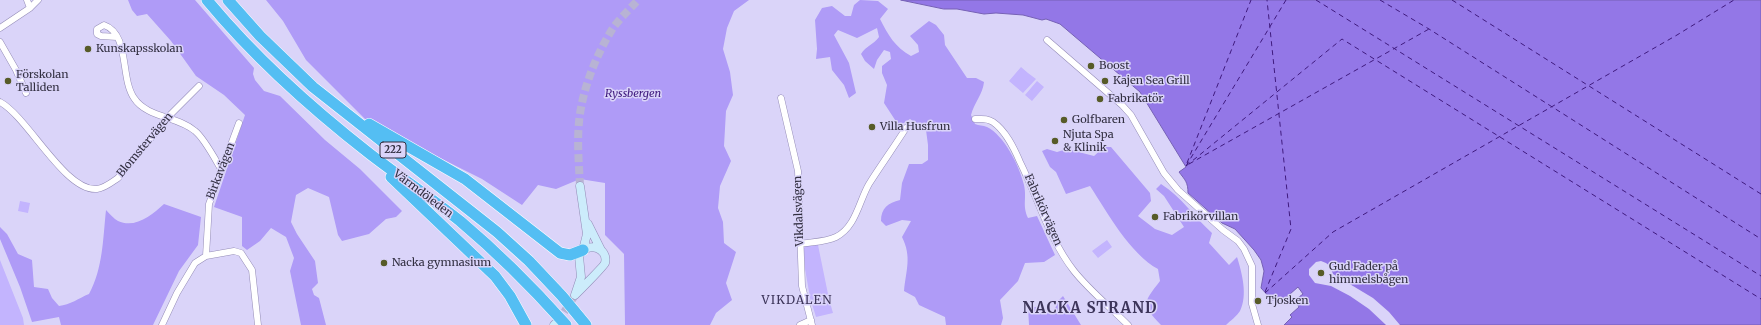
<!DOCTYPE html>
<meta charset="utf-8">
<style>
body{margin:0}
canvas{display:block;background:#dad4f9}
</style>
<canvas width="1761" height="325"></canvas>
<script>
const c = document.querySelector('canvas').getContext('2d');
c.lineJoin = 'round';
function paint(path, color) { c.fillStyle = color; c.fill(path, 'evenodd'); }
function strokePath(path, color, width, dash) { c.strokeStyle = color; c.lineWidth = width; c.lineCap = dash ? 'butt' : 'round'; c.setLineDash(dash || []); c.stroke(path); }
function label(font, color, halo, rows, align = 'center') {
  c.font = font + ' Merriweather,serif'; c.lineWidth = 3; c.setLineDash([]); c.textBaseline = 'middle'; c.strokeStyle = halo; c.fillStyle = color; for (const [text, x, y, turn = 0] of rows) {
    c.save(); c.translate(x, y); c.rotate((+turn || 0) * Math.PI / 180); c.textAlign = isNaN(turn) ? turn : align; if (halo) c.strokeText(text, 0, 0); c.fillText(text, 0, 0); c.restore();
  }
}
const green = new Path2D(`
 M1021 67 1028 73 1016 87 1009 81Z
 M1028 73 1036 79 1023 93 1016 87Z
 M1037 81 1044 87 1032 101 1025 95Z
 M20 201 30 203 28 213 18 211Z
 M1107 240 1112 247 1098 258 1092 251Z
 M818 245 829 299 811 303 805 269 804 248 806 246Z
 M0 260 23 318 24 325H0Z
 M829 299 833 313 816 317 812 304Z`);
const forest = new Path2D(`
 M128 0H195L254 68 253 74 255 80 264 91 280 96 325 140 360 169 402 211 396 217 386 219 369 234 342 241 338 235 329 197 308 188 296 195 291 222 297 234 315 261 318 283 312 289 314 295 319 298 326 325H301L290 271 294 258 286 237 271 228 260 241 247 250 242 246V217L214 207 245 115 224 95 196 76 171 41 147 14 137 16 132 10Z
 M266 0H749L734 11 727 28 723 49 730 72 733 95 726 111 724 146 731 161 720 186 718 208 723 222 724 243 736 252 726 283 732 300 716 313 710 325H625L624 254 605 235V183L580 179 556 189 538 185 522 205 482 179 368 122 306 60 283 21Z
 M860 0 878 1 888 9 880 19C888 35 895 47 911 56L919 52 918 45 910 36 929 21 936 25 944 35 945 45 967 78H976L984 82C983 94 974 103 971 115L975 124C979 126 983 125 987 127 1004 135 1020 167 1024 185 1027 199 1022 205 1028 218L1037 216 1055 255 1044 262 1025 263 1018 281 1000 300 1003 318 1001 325H946L945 317 919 305 915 297 904 291C906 270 912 257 902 237L911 221 902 220 886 226 881 221C881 208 888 203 900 200L902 183 909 164H922L928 160V145L926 130 910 119 899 126 884 103 887 85 882 73V66L891 59 890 52 884 50 877 60 874 69 865 61 861 54C866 46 873 45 879 37L877 28 857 38 838 30 834 35 849 63 856 93 849 98 844 85 832 70 830 57 816 59 817 49 815 20 822 8 832 6 845 16H851L854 5Z
 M1104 147H1111L1150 193 1151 201 1138 216 1155 229 1172 235 1184 227 1164 196 1156 189 1161 184C1182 197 1194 217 1212 233L1209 243 1229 265 1237 257C1242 273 1248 295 1240 311 1237 316 1230 321 1226 325H1161C1141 304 1143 303 1160 281L1158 269C1130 254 1107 212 1090 186L1066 194 1056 172 1050 167 1042 151 1047 149 1057 152 1067 149 1094 156Z
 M164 204 201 217 198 245 179 271 153 325H61L59 317 32 322 20 287 0 239V227L7 234 18 254 32 260 34 287 48 289 52 298 59 306C70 305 79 298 89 294 103 269 103 238 106 210 110 214 114 219 118 221 135 229 152 215 164 204Z
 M1063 296 1081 325H1029L1028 307H1038L1044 312 1053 313 1059 300Z`);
const water = new Path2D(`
 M901 0H1761V325H1284L1292 317 1290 315 1299 307 1295 300 1303 294 1298 287 1281 302 1279 300H1272L1261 288 1264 271 1261 260 1254 250 1235 229 1222 223 1188 193C1188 182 1185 180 1179 172L1186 167 1140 92 1060 24 1046 19 1042 20 1023 15 996 13 984 14 957 9H944Z`);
const pier = new Path2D(`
 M1321 261 1326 263 1330 266 1333 274 1373 298 1389 312 1400 325H1386L1369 309 1350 296 1331 286 1315 283 1309 275V269L1316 262Z`);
const ferry = new Path2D(`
 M1316 0 1761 276
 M1380 0 1429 29 1761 239
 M1452 0 1761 194
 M1187 163 1251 0
 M1189 164 1429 29
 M1186 166 1342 39 1761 299
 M1186 166 1286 0
 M1265 292 1291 229 1267 0
 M1265 293 1333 232 1677 35 1734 0`);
const secondaryTunnel = new Path2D(`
 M580 186C579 165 577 143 579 122 582 90 596 55 613 28 620 18 630 9 638 0
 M558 322 575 295`);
const street = new Path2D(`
 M27 0 30 8
 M0 28 30 8 38 0
 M117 37 101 36 97 34V29L104 25C130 34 120 78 134 98 147 118 178 116 195 131 204 138 215 159 221 169
 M1047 40 1122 105 1131 115 1164 173 1178 190 1223 230 1238 241 1244 249 1252 266V304L1258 325
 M0 42 16 70 26 93
 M781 98 798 171 802 286 812 325
 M0 102C28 117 65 192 97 189 105 188 112 182 118 178L168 117 199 86
 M975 119C982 119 987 118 993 122 1006 131 1014 148 1020 162 1038 198 1049 239 1074 271 1090 291 1110 307 1128 325
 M800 244C811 242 826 242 836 237 856 227 859 201 869 184 881 165 894 147 906 128
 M206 256 209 204 239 123
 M162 325 177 293 195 263 206 256 234 251 241 253 252 270 258 325
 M800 325 811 320`);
const secondary = new Path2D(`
 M580 186 587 234 583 250
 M588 224 601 250
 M575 295 581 277 579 256C587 240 609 248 605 263 604 266 580 290 575 295
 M554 325 555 324`);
const highway = new Path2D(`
 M207 0C255 58 311 108 370 154 400 177 431 198 460 221 498 253 533 288 566 325
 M228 0 260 36 313 87 497 232 529 261 562 296 586 325
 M369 124 465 179 560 253 570 255 583 250
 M391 177 495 276 510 296 526 325`);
const markers = [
 [88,49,4,"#575b28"],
 [1091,66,4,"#575b28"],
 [8,81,4,"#575b28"],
 [1105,81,4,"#575b28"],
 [1100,99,4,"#575b28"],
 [1064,120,4,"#575b28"],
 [872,127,4,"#575b28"],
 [1055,141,4,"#575b28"],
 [1155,217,4,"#575b28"],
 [384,263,4,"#575b28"],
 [1321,273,4,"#575b28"],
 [1258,301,4,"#575b28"]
];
const shields = [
 [393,150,26]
];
const shieldNames = [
 ["222",393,150]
];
const poiNames = [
 ["Kunskapsskolan",96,49],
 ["Boost",1099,66],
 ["Förskolan",16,75],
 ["Talliden",16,88],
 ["Kajen Sea Grill",1113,81],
 ["Fabrikatör",1108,99],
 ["Golfbaren",1072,120],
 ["Villa Husfrun",880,127],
 ["Njuta Spa",1063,135],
 ["& Klinik",1063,148],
 ["Fabrikörvillan",1163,217],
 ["Nacka gymnasium",392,263],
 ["Gud Fader på",1329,267],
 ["himmelsbågen",1329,280],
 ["Tjosken",1266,301]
];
const parkNames = [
 ["Ryssbergen",633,94]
];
const streetNames = [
 ["Blomstervägen",145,145,-50],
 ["Birkavägen",221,171,-69],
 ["Värmdöleden",423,194,37],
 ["Fabrikörvägen",1043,210,66],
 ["Vikdalsvägen",799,211,-92]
];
const neighbourhoodNames = [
 ["VIKDALEN",797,301]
];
const districtNames = [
 ["NACKA STRAND",1090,309]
];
paint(green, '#c3b4fe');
paint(forest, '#af9bf7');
paint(water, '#9377e7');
strokePath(water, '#7661b5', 1);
paint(pier, '#dad4f9');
strokePath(ferry, '#3f1a7e', 1, [5, 4]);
strokePath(secondaryTunnel, '#b8b3d4', 8, [8, 4]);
strokePath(street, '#948cb7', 7);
strokePath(secondary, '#948cb7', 9);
strokePath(highway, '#fff', 12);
strokePath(street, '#fff', 6);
strokePath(secondary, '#ccecfb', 8);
strokePath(highway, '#54bef3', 11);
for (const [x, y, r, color] of markers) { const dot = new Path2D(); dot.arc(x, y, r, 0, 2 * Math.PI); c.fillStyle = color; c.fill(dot); strokePath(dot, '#dad4f9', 1.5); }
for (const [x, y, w] of shields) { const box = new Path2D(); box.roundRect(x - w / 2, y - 8, w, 16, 3); c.fillStyle = '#dad4f9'; c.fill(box); strokePath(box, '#322f41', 1); }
label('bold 10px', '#322f41', null, shieldNames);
label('11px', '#322f41', '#dad4f9', poiNames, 'left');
label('italic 11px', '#3d177c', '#dad4f9', parkNames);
label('11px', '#322f41', '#dad4f9', streetNames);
c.letterSpacing = '1px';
label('12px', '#3d355a', '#dad4f9', neighbourhoodNames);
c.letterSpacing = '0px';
c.letterSpacing = '1px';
label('bold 15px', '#3d355a', '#dad4f9', districtNames);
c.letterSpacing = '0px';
</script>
